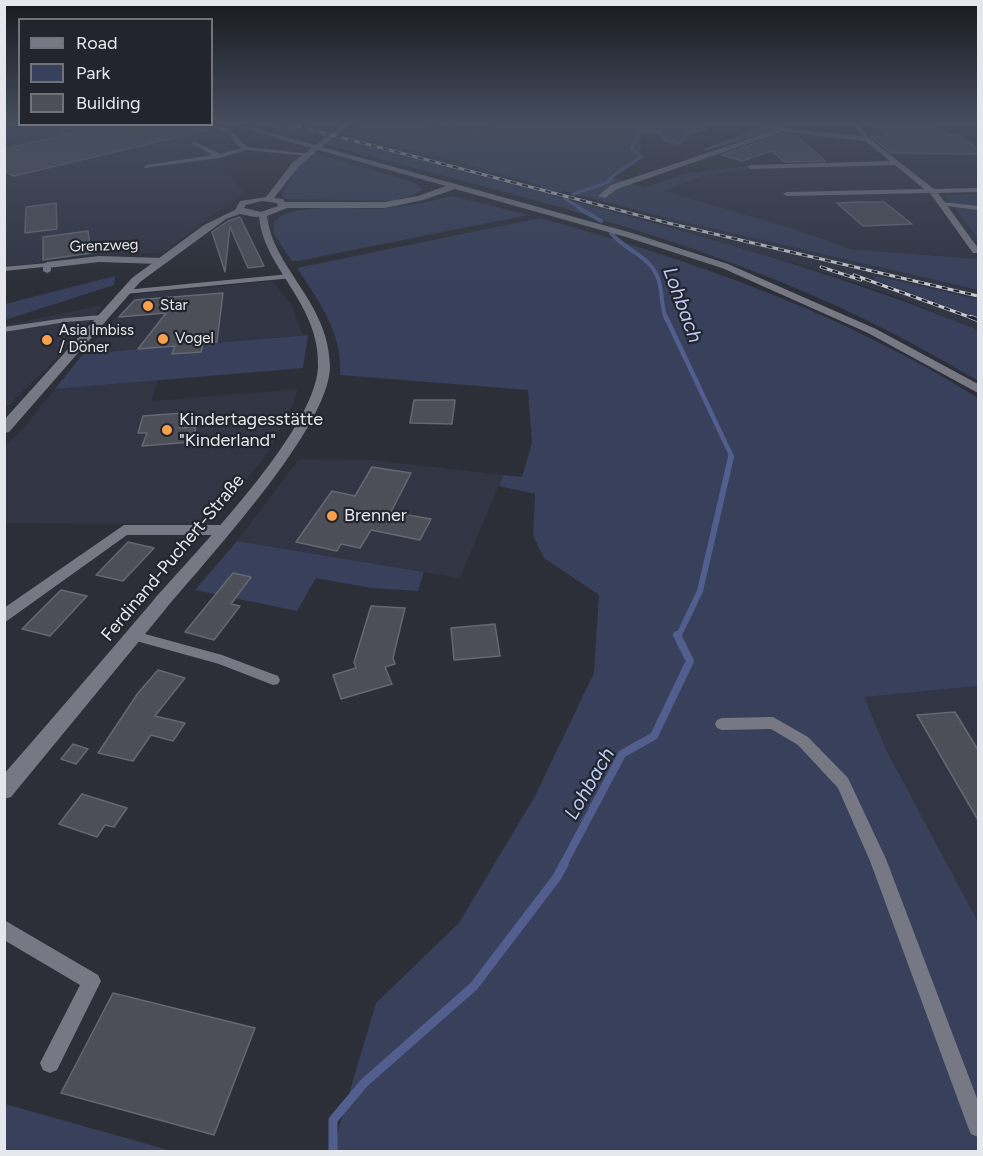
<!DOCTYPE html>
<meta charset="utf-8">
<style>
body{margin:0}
#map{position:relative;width:983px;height:1156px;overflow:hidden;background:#2c2f37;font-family:Figtree,sans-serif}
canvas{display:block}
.frame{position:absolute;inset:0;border:6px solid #e5e7ec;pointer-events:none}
.legend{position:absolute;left:18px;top:18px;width:195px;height:108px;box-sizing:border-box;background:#22252d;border:2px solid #707379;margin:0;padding:8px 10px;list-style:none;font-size:18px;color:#e5e7ec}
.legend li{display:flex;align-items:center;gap:12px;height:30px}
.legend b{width:30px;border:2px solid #707379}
</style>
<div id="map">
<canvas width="983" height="1156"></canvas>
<div class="frame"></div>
<ul class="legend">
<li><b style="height:8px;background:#767984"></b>Road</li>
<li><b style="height:16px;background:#38405b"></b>Park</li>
<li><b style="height:16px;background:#4c4f58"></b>Building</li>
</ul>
</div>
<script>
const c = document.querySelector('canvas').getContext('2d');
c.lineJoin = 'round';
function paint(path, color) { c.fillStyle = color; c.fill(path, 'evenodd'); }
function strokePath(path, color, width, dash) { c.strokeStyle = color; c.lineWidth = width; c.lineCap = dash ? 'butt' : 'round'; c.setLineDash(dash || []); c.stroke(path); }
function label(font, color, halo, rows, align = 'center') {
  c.font = font + ' Figtree,sans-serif'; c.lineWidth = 4.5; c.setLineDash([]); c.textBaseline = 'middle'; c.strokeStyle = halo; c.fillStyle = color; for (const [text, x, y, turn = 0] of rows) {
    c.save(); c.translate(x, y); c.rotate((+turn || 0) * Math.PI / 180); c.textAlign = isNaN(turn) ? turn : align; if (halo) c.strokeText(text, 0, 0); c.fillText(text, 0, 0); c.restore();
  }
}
const built = new Path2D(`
 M5 124 198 125 222 132 238 147 222 161 243 192 163 253 98 254 45 260 5 272Z
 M869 124H978V194L945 195 978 239V259L850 249 801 231 664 191 702 176 760 168 905 164 870 136Z
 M352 136 463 163 509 177 499 181 345 140Z
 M667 218 978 290V299L876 276 873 278 978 318V330L899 298 813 269 658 223Z
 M273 281 292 306 303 335 83 354 137 294Z
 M103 305 59 356 5 409V325Z
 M158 380 152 401 298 389 293 404 266 456 209 524 5 523V445L21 431 55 389Z
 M299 459 372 460 503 475 460 578 237 541Z
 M978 686V1071L863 696Z`);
const green = new Path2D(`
 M252 124H281L317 133 308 139Z
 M356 124H417L477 133 495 124H715L674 146C664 138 652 124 639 134 648 160 626 166 609 176L645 188 682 174 747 166 760 168 702 176 665 191 801 231 850 249 978 259V290L667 218 563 191 554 196C698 234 840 274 978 330V381C905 337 826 298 745 268 610 216 466 182 326 145L337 138 533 190 541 186 463 163 343 134Z
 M315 153 410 181 417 184 422 190 409 197 392 201 286 199 281 194 297 168Z
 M978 194V239L945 195Z
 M452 196 528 215 298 261H292L274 234V221C297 201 357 211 388 208 410 206 431 201 452 196Z
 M540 218C695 261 841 312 978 398V686L864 697 886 750 978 922V1151H332L376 1003 459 923 534 798 594 673 599 595 544 558 533 536 535 494 499 486 503 475 522 477 532 443 528 390 340 375C343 334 319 301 297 268Z
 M115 276 114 285 5 320V304Z
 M876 276 978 299V318L873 279Z
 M308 335 303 368 55 389 83 354Z
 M237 541 424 572 418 591 371 588 316 578 297 611 195 590Z
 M5 1104 172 1151H5Z`);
const streamFar5 = new Path2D(`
 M573 194 607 183 614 175 641 157 632 149 639 131 660 133 664 140 680 143 686 133 707 129 700 124
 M564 198 583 210`);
const streamFar4 = new Path2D(`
 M579 208 601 221
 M611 233C622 247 639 252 651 266 665 283 659 301 666 319`);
const streamFar3 = new Path2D(`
 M666 317 731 455 730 458`);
const streamFar2 = new Path2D(`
 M678 637 700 591 731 457`);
const streamFar1 = new Path2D(`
 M563 865 622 754 654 736 690 661 677 635`);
const stream = new Path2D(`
 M333 1152V1120L364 1083 474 986 557 877 564 864`);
const building = new Path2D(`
 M61 124H203L207 130 14 176 4 172V149L77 132Z
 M771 124 786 126 704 150Z
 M874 124H933L948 135H959L978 149V154L891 153 870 136 889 138Z
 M782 134 797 136 825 161 784 162 772 151 742 161 722 155Z
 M861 202H884L912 224 863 226 837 203Z
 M56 203 57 229 25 233 26 207Z
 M240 217 264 266 248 268 230 227 225 272 212 232 228 221Z
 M88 231 91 253 43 260V237Z
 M223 293 217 342 203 343 201 352 172 354 175 346 138 349 166 313 119 317 135 300Z
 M414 400H455L452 424 410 423Z
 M183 413 179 428 196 427 192 442 142 446 147 433H138L143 416Z
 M372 467 411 473 391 512 431 519 420 540 371 530 360 548 341 544 337 551 296 542 332 491 355 496Z
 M128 542 154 548 123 581 96 575Z
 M233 573 251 577 231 604 240 606 214 640 185 632Z
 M61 590 87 596 50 636 22 629Z
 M371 606 405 608 393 658 395 664 385 667 392 684 341 699 333 675 356 668 354 662Z
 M495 624 500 656 454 660 451 628Z
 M158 670 185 678 155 716 185 723 173 741 151 735 133 761 98 753 138 693Z
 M955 712 978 750V820L917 715Z
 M73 744 88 749 76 764 61 759Z
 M82 794 127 808 114 827 105 825 97 837 59 824Z
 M113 993 255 1028 214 1135 61 1093Z`);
const service = new Path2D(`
 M205 124C213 124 227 126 233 133 239 138 241 143 248 147L310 154 307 156 247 150 219 158 144 168 146 165 213 155 192 144 194 141 220 154 242 148 237 145 228 133Z
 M430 124 481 131 479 132Z
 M942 202 978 206V210L940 205Z
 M47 263 51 265V271L47 273 43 271V267L4 271V267Z
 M289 274 293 276 292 278 125 294 121 292 125 290Z
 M102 315H105V319L66 322 4 332V327L66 318Z
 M134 631 222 655 278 676 280 680 278 684 273 685 219 664 129 639 128 636 129 633Z
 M773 717 808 737 848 778 886 859 978 1101V1137L971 1134 968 1127 870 861 838 788 798 745 771 729 722 730 717 728 715 724 717 720 722 718Z
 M4 920 98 975 101 981 57 1070 50 1073 43 1070 40 1063 80 985 4 940Z`);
const minor = new Path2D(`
 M853 124H859L869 138 934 189 978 188V192L938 193 978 248V253H973L930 193 787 196 783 194 787 192 924 189 895 165 751 169 747 167 751 165 890 161 865 141 782 132 617 189 605 198 598 196 611 185 782 128 862 136Z
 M99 256 162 258 167 261 162 264 99 262 47 268 42 265 47 262Z
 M124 525H222L230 530 222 535H127L4 623V608Z`);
const tertiary = new Path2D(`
 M263 211 267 214C271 267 329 301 330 366 330 428 205 561 164 611 113 673 62 735 11 797L4 799V774C54 717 103 659 152 602 195 552 315 431 318 367 321 303 261 267 259 214Z`);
const secondary = new Path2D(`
 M229 124H238L316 145 344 124H351L322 147 632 233 728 264 876 329 978 384V393L868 333 722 268 626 237 455 189 423 200 385 208H287L267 216 255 217 240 214 226 219 140 282 9 432 4 433V420L132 278 204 225 235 210 240 201 266 197 293 162 312 148ZM318 150 446 186 418 196 385 202H285L283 199 274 198 299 166ZM262 201 277 203 278 206 261 212 244 208 246 205Z`);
const railFar1 = new Path2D(`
 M290 124 668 223 978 296
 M821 267 861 280
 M854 275 975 319`);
const rail = new Path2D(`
 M971 317 978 320`);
const markers = [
 [148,306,6,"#f8a04b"],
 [163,339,6,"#f8a04b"],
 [47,340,6,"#f8a04b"],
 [167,430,6,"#f8a04b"],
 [332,516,6,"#f8a04b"]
];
const farStreetnames = [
 ["Grenzweg",104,246,-2]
];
const farPoinames = [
 ["Star",160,306],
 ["Asia Imbiss",59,331],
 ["/ Döner",59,348],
 ["Vogel",175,339]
];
const poiNames = [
 ["Kindertagesstätte",179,420],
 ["\"Kinderland\"",179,441],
 ["Brenner",344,516]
];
const streetNames = [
 ["Ferdinand-Puchert-Straße",173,558,-50]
];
const waterNames = [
 ["Lohbach",682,305,70],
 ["Lohbach",590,784,-60]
];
paint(built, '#313544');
paint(green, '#38405b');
strokePath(streamFar5, '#525e8d', 3);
strokePath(streamFar4, '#525e8d', 4);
strokePath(streamFar3, '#525e8d', 4.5);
strokePath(streamFar2, '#525e8d', 6);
strokePath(streamFar1, '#525e8d', 8);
strokePath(stream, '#525e8d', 9);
paint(building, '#4c4f58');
strokePath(building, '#646872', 1.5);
paint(service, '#767984');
paint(minor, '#767984');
paint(tertiary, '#767984');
paint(secondary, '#767984');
strokePath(railFar1, '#c6c9ce', 3);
strokePath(rail, '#c6c9ce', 4.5);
strokePath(railFar1, '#22252d', 2, [6]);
strokePath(rail, '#22252d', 3, [10]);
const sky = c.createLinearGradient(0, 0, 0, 286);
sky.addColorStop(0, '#181a1e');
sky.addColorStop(0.43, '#454d5e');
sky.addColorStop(1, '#454d5e00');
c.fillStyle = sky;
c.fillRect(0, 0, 983, 286);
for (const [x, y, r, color] of markers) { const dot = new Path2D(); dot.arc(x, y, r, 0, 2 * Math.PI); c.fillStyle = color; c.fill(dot); strokePath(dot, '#22252d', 2); }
label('15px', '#e5e7ec', '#22252d', farStreetnames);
label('15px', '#e5e7ec', '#22252d', farPoinames, 'left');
label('18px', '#e5e7ec', '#22252d', poiNames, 'left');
label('18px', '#e5e7ec', '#22252d', streetNames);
label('italic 20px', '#becbf7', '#22252d', waterNames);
</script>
